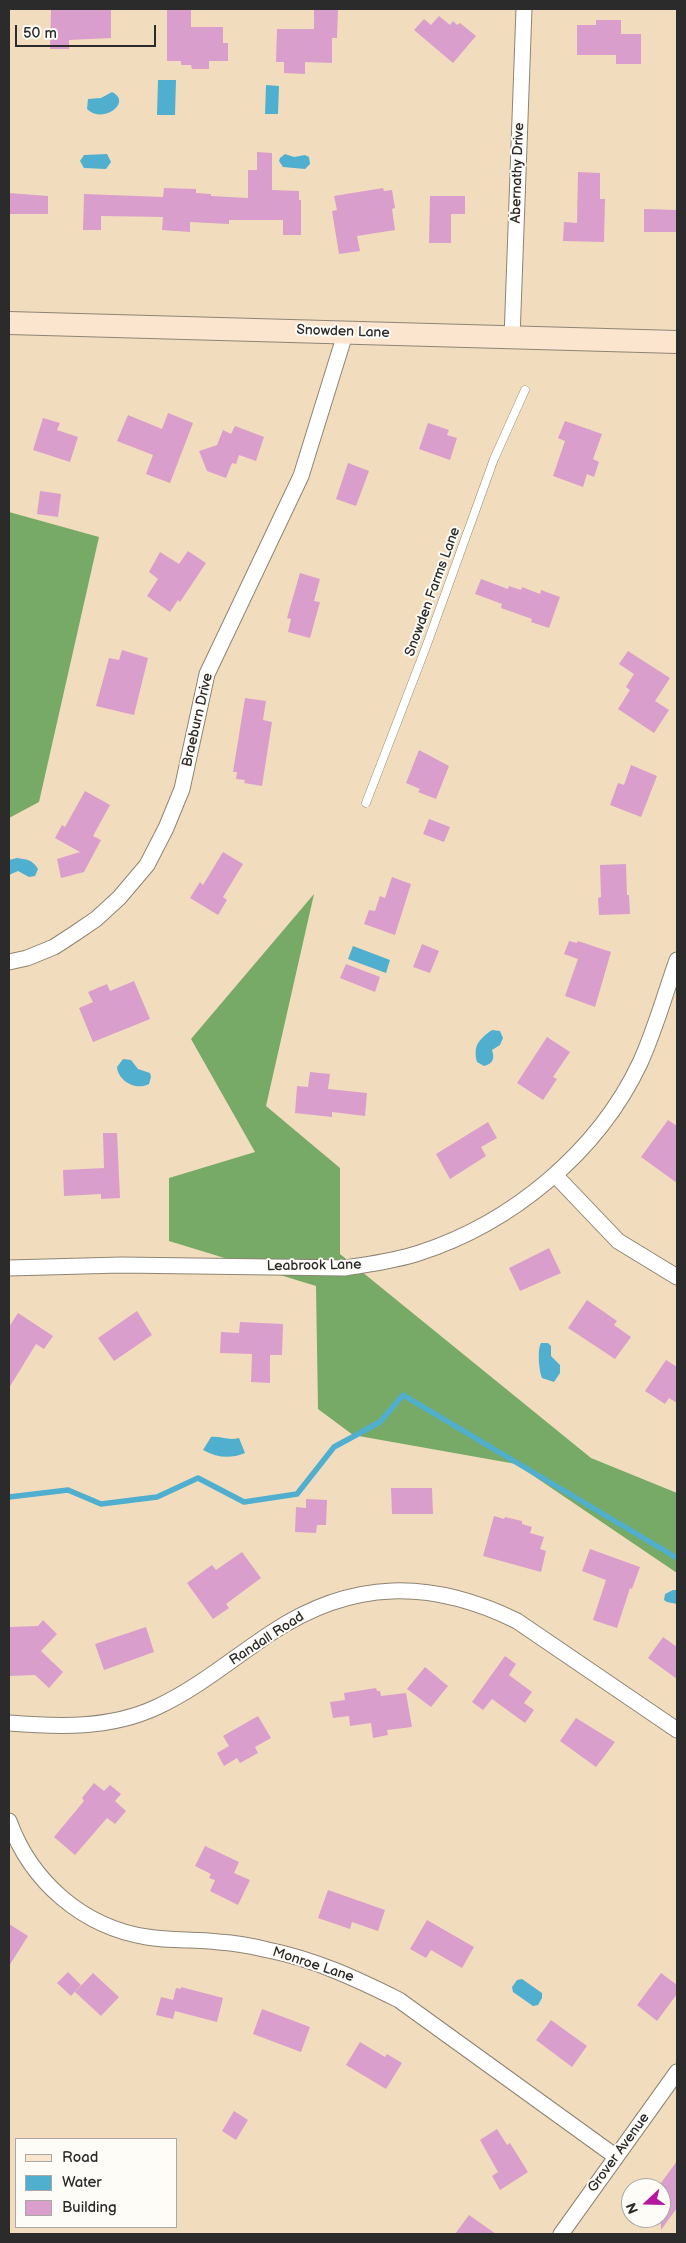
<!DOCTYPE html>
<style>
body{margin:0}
#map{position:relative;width:686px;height:2243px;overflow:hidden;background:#f1ddbd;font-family:"Balsamiq Sans",sans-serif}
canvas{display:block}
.frame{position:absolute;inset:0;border:10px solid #2b2b2b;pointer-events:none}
.legend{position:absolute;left:15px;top:2138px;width:162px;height:90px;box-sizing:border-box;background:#fdfcf7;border:1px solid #a9a8a5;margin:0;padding:6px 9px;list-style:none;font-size:15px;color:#2b2b2b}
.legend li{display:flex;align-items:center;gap:10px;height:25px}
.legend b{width:25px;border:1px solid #a9a8a5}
.north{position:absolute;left:621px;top:2178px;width:50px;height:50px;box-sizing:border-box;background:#fdfcf7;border:1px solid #a9a8a5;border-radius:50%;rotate:249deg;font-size:14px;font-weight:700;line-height:20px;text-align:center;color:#2b2b2b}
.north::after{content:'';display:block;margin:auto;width:18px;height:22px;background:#b5179e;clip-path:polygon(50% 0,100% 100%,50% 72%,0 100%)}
.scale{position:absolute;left:15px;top:25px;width:141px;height:22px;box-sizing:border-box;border:2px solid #2b2b2b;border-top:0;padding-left:6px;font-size:15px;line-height:18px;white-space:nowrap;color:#2b2b2b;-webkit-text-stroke:4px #fdfcf7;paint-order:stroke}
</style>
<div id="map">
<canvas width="686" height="2243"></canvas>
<div class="frame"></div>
<ul class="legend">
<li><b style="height:6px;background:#fce5cf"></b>Road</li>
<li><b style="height:14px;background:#50afcf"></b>Water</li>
<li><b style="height:14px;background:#d99ecc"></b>Building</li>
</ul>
<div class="north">N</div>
<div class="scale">50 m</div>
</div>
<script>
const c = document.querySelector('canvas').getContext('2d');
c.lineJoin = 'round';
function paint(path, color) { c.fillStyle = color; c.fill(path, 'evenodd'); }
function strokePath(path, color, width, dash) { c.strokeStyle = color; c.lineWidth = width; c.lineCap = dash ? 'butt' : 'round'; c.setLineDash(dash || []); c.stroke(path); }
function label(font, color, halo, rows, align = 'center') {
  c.font = font + ' "Balsamiq Sans",sans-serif'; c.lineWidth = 4; c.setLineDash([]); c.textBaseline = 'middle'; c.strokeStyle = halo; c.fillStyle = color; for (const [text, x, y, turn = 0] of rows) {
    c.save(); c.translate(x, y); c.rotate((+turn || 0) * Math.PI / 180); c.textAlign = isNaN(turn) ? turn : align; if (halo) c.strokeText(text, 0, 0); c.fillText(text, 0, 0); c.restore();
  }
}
const forest = new Path2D(`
 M9 512 99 537 39 802 9 818Z
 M314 894 266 1106 340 1168V1254L591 1458 677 1493V1573L516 1464 353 1435 318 1409 316 1286 169 1241V1178L255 1152 191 1039Z`);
const water = new Path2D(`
 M158 80H176L175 115H157Z
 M266 85 279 86 278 114H265Z
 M112 92C133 102 103 125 87 109L88 99 101 98Z
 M107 154 111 162 106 169 84 168 80 161 84 155Z
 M285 154 294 157 305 155 309 157 310 164 305 169 283 167 279 161 280 158Z
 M17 858C26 859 33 860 38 869L35 876 29 877 18 871 9 875V860Z
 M353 946 390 960 386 973 348 959Z
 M492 1030 500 1031 503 1038 500 1045 492 1050C495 1058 493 1064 484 1066L477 1062C473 1046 478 1040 492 1030Z
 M123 1059 131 1060 138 1069 150 1073 151 1077 149 1084C136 1091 118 1081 117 1067Z
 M541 1343H548L551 1346V1356L560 1365V1373L554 1382 542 1378C539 1370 537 1350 541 1343Z
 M211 1437C221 1436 228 1441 239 1438L245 1453C230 1459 218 1458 203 1450Z
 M673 1590H677V1604L667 1602 664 1600 665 1594Z
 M522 1979 542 1993V1998L538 2005 533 2006 513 1992 512 1987 517 1980Z`);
const stream = new Path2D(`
 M9 1497 68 1490 101 1504 157 1497 198 1478 244 1502 297 1494 334 1447 380 1422 403 1395 677 1558`);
const building = new Path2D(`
 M51 9H111V38L69 40V49H50Z
 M167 9H191V27H223V43H228V61H209V69H192L191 65H181V61H167Z
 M314 9H338L337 38H332V63L305 62V74L284 73V62H276L277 29H314Z
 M439 16 450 25 453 21 457 25 460 23 476 36 453 63 414 30 424 19 431 25Z
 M596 20H621V34H641V64H616V55H577V25H596Z
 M257 152 272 153V190L299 191V200H301V235H283V220H229V224L190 222V232L162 230 163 217 101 216V230H83L84 194 163 197 164 188 196 189V193L211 194V196L248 198V170H257Z
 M578 172 600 173V199H605L604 242 563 241 564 222 577 223Z
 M383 188 384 191 392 190 395 208 392 209 395 230 357 236 360 251 339 254 332 211 337 210 334 196Z
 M9 193 48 196V214H9Z
 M430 196H465V214H451V243H429Z
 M644 209 677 210V232H644Z
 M168 413 193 423 170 483 146 474 153 455 117 441 128 415 162 429Z
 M43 418 60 423 57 430 78 437 70 462 33 450Z
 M565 421 602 434 593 459 599 462 594 477 587 474 583 487 553 476 565 441 558 438Z
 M428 423 449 430 447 435 457 438 450 460 419 449Z
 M235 426 264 437 256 461 239 455 236 464 232 463 226 478 207 471 199 451 217 445 223 430 231 434Z
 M348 463 369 471 356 506 336 499Z
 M40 491 61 494 58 517 37 514Z
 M188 551 206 563 180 602 178 600 170 612 147 596 158 579 149 572 160 552 179 564Z
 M300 573 320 579 314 601 320 602 310 638 288 632 291 619 287 618Z
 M481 579 508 589 509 586 521 590 522 587 540 594 541 590 560 597 549 628 531 622 532 619 501 608 502 604 475 594Z
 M122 650 148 658 134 715 96 706 109 658 119 660Z
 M628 651 670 678 655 701 669 710 654 733 618 709 630 690 626 687 634 674 619 664Z
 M245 698 266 701 263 720 272 722 262 786 244 783 245 780 236 779 237 772H233Z
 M419 750 449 766 436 799 418 792 420 789 406 783Z
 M631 765 657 776 641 817 610 805 618 783 624 785Z
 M85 791 110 805 93 836 101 840 84 872 61 878 57 859 80 852 55 838 62 825 65 827Z
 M429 819 450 827 444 842 423 834Z
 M223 852 243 864 223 897 227 900 218 915 190 898 200 882 203 885Z
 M626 864 627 895H629L630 914 599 915 598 898 601 897 600 865Z
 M392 877 411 884 395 935 364 924 369 910 375 911 380 896 385 898Z
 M569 941 577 943 578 941 611 952 595 1007 565 996 578 959 564 954Z
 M422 944 439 951 430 973 413 967Z
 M346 964 380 977 375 992 340 978Z
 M134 981 150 1019 93 1042 79 1008 93 1002 88 992 107 984 110 991Z
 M547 1037 570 1052 553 1077 557 1079 543 1100 517 1083Z
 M310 1072 330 1074 328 1089 367 1093 365 1116 332 1112V1117L295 1113 297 1086 308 1087Z
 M668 1120 677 1126V1183L641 1157Z
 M488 1122 497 1138 481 1147 486 1156 450 1179 436 1154Z
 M103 1133H117L120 1198 101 1199V1194L64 1196 63 1170 104 1168Z
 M549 1248 561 1273 520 1291 509 1268Z
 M587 1300 617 1321 614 1325 631 1337 615 1359 568 1328Z
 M137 1311 152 1335 114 1361 98 1338Z
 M18 1313 53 1336 44 1349 36 1344 9 1388V1327Z
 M240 1322 283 1324 282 1355H270V1383L251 1382 252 1354 220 1353 221 1332 239 1333Z
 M666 1360 677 1367V1403L669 1398 665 1404 645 1391Z
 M391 1488H432L433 1514H392Z
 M306 1499 327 1500 326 1525H317L316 1533 295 1532 296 1507 306 1508Z
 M494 1516 504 1519 505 1517 522 1521V1524L532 1527 530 1533 544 1537 540 1549 546 1551 541 1572 483 1556Z
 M590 1549 640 1567 632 1589 630 1588 617 1628 593 1620 606 1580 582 1571Z
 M242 1552 261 1578 226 1604 229 1608 213 1619 187 1583 212 1565 216 1570Z
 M43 1620 57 1634 41 1651 63 1672 49 1688 35 1675 9 1676V1627L38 1626Z
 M146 1627 154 1652 104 1670 95 1644Z
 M663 1637 677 1647V1679L648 1658Z
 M505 1656 516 1664 509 1675 532 1692 524 1703 534 1710 525 1723 492 1699 483 1710 472 1702Z
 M425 1667 448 1686 431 1707 407 1689Z
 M376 1688 377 1691H380L381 1696 406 1693 412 1727 387 1730 388 1735 373 1738 371 1723 350 1726 349 1716 333 1718 330 1702 345 1700 344 1693Z
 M258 1716 271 1738 255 1747 258 1753 240 1763 237 1758 224 1766 217 1753 229 1746 223 1736Z
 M576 1718 615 1742 596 1767 560 1741Z
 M94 1783 104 1791 110 1785 121 1794 115 1801 126 1811 115 1824 107 1818 75 1855 54 1837 84 1801 82 1798Z
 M205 1846 239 1862 234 1873 250 1880 238 1905 210 1891 215 1880 209 1878 211 1874 195 1866Z
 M328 1890 385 1910 378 1931 352 1922 350 1929 318 1918Z
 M427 1920 474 1947 462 1968 431 1950 426 1958 410 1949Z
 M9 1924 28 1936 9 1966Z
 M68 1972 81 1985 71 1996 57 1983Z
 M93 1973 119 1997 101 2016 75 1992Z
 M661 1973 677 1985V1994L657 2021 637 2005Z
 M181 1987 223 1998 217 2022 175 2011 173 2019 156 2015 161 1997 173 2000 176 1988 181 1989Z
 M262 2009 310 2027 301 2052 253 2034Z
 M551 2020 587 2046 572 2067 536 2040Z
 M360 2042 385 2057 387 2054 402 2063 386 2089 346 2065Z
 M234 2111 248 2120 236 2140 222 2131Z
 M497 2129 507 2145 510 2143 528 2172 500 2190 492 2176 498 2172 480 2140Z
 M677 2161V2208L661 2230V2183Z
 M469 2215 496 2234H455Z`);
const lane = new Path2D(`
 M366 803 426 647 494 459 525 390`);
const street = new Path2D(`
 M512 338 524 9
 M9 962 27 958 54 947 74 934 96 919 119 898 147 865 166 828 182 789 207 674 301 476 346 331
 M555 1175 618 1241 677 1277
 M9 1268 121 1265 345 1268C370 1264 395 1261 419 1253 512 1223 598 1152 640 1063 655 1030 665 994 677 960
 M9 1723C59 1727 110 1729 157 1707 198 1688 233 1658 271 1633 352 1579 431 1579 517 1621L677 1730
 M9 1821C31 1882 83 1927 147 1937 171 1941 195 1939 219 1942 235 1943 252 1946 268 1950 314 1959 357 1979 399 2000L615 2156
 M561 2234 677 2072`);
const secondary = new Path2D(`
 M9 323 677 342`);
const streetNames = [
 ["Abernathy Drive",518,173,-88],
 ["Snowden Lane",343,332,2],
 ["Snowden Farms Lane",433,592,-70],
 ["Braeburn Drive",198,720,-77],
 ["Leabrook Lane",314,1266,-1],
 ["Randall Road",267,1639,-33],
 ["Monroe Lane",313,1965,18],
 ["Grover Avenue",619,2153,-54]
];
paint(forest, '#76aa66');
paint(water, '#50afcf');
strokePath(stream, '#50afcf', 5.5);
paint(building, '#d99ecc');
strokePath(lane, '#8e8474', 9);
strokePath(street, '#8e8474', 17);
strokePath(secondary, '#8e8474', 24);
strokePath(lane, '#fff', 8);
strokePath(street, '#fff', 15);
strokePath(secondary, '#fce5cf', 22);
label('14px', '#2b2b2b', '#fdfcf7', streetNames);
</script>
